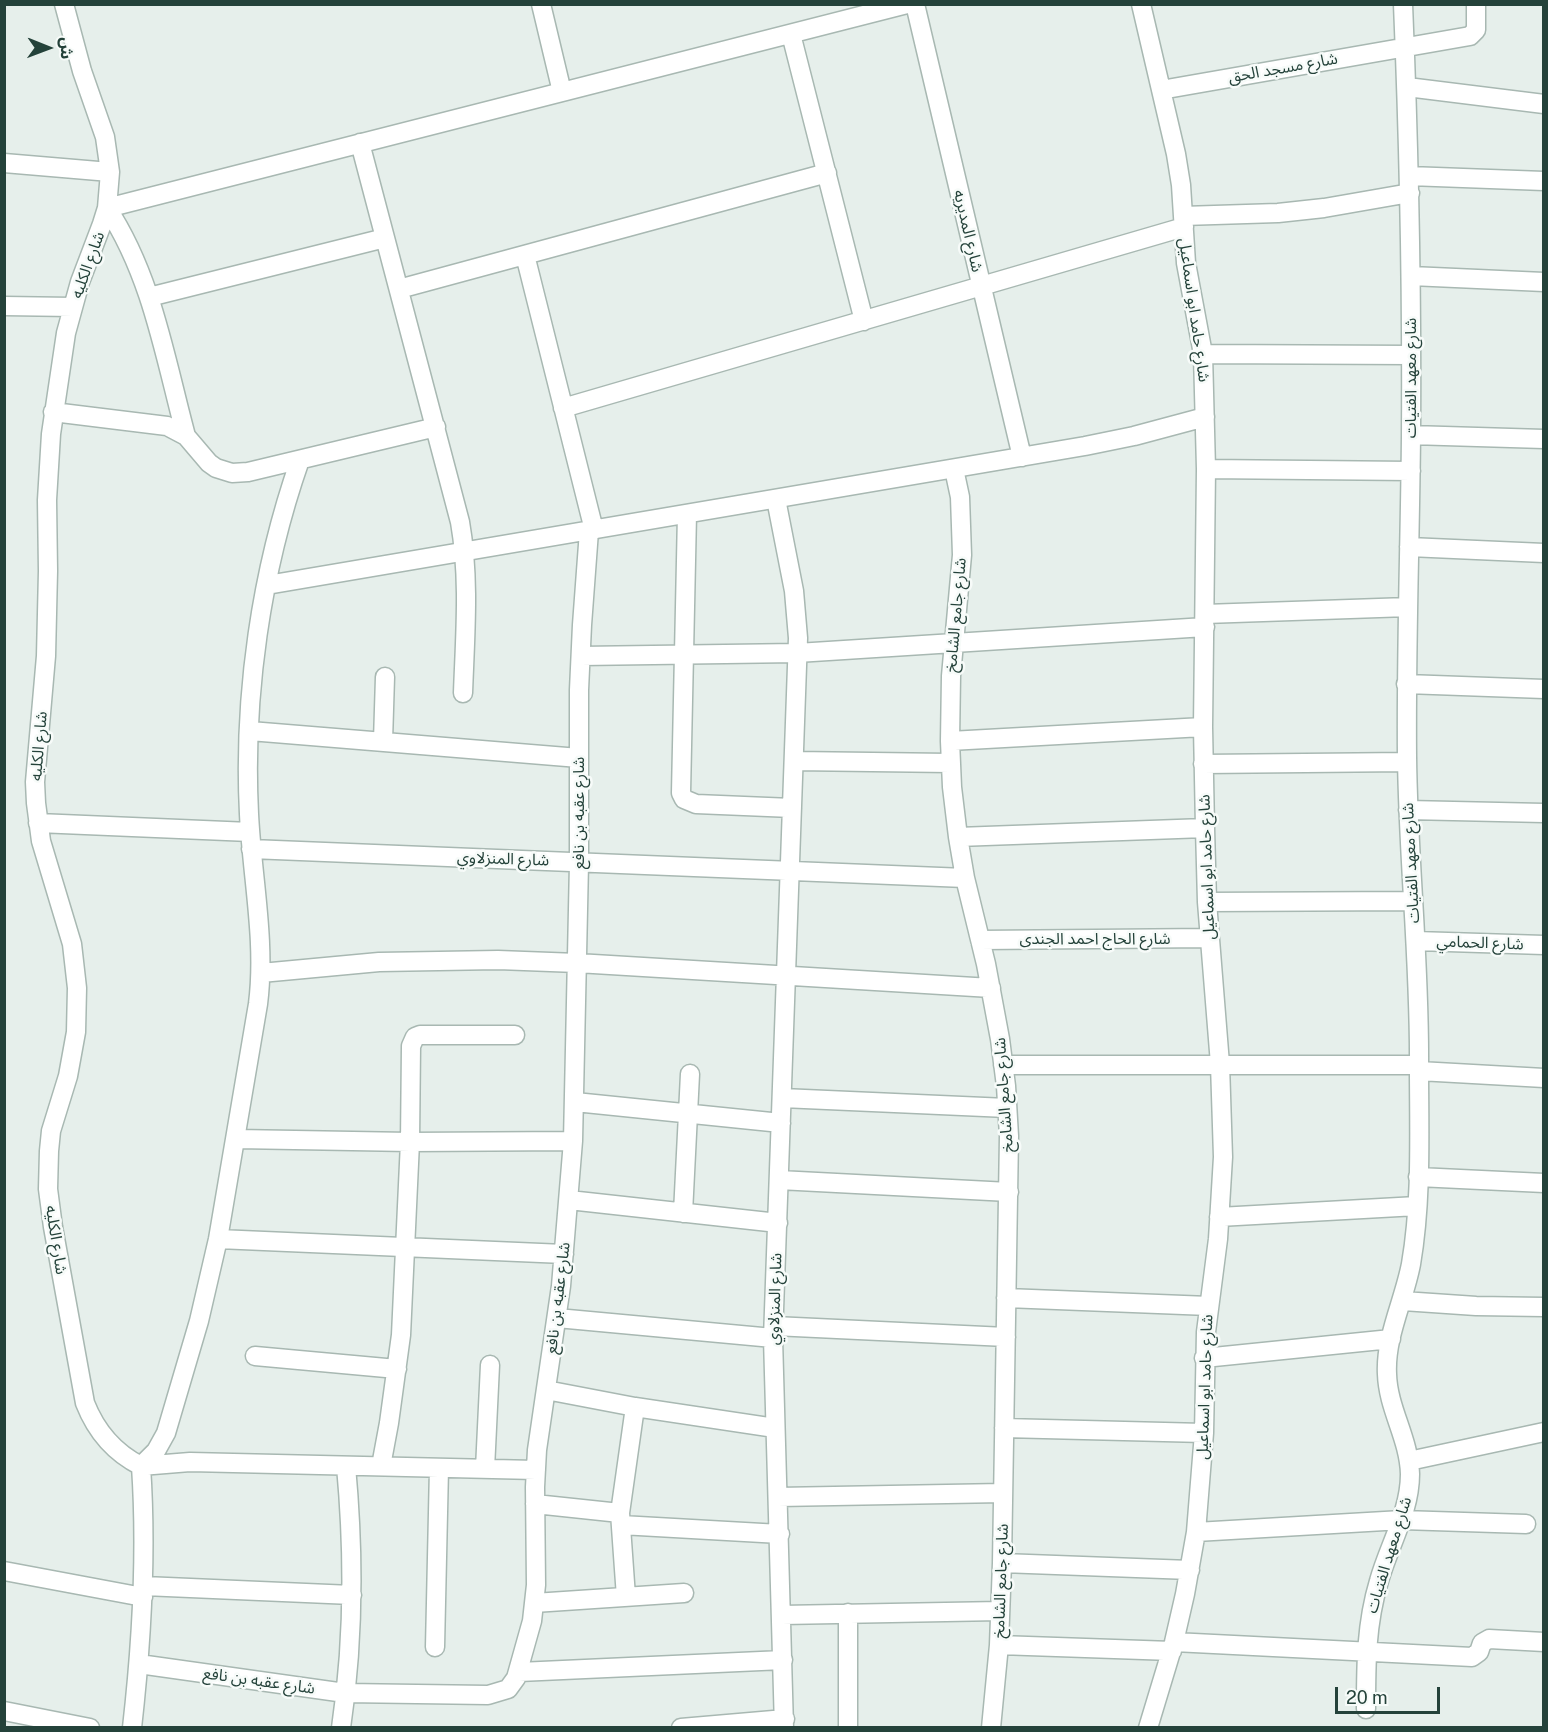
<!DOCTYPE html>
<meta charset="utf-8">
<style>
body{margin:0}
#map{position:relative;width:1548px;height:1732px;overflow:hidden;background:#e6efeb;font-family:"Public Sans","Noto Sans Arabic",sans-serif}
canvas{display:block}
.frame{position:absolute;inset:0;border:6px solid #24423a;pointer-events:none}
.north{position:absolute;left:18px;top:18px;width:60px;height:60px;-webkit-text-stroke:4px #f7fbf9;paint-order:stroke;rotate:91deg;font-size:16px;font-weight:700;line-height:24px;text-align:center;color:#24423a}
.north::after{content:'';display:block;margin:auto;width:21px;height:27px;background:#24423a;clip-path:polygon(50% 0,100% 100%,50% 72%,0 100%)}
.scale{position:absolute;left:1335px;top:1687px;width:105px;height:27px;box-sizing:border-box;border:3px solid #24423a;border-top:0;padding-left:8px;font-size:18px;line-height:21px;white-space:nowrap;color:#24423a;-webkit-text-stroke:4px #f7fbf9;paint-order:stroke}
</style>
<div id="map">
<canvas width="1548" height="1732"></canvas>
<div class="frame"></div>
<div class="north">ش</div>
<div class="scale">20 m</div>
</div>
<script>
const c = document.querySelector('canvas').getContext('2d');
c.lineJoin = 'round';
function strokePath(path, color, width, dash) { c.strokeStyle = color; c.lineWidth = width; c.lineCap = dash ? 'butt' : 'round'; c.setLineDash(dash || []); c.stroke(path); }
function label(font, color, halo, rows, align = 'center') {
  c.font = font + ' "Public Sans","Noto Sans Arabic",sans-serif'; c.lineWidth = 5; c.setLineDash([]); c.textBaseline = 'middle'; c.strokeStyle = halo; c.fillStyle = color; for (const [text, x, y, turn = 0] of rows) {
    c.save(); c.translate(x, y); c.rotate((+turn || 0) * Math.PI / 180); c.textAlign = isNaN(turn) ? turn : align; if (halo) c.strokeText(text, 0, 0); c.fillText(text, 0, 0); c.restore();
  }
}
const street = new Path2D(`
 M64 4 82 71 105 137 110 172 107 208 102 224 80 282 66 333 51 434 47 500 48 571 46 656 35 782 36 803 41 841 72 944 77 988 76 1032 68 1076 51 1131 49 1151 48 1189 53 1227 85 1403C96 1431 113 1452 141 1466
 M541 4 562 92
 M915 4 1022 457
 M1141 4 1176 154 1181 185 1186 263 1203 354 1206 469 1203 727 1205 828 1207 902 1220 1064 1223 1157 1218 1239 1206 1332 1204 1433 1196 1532 1185 1594 1174 1642 1148 1728
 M791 34 864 321
 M1407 87 1544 104
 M1161 90 1470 36 1476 30V4
 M360 143 460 522C470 579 465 636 463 693
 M4 163 110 172
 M1409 176 1544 181
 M1183 216 1278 213 1324 208 1410 193
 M525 255 594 530
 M1411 276 1544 282
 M399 289 827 173
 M149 297 385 238
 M4 306 73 307
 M1203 354 1411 355
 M563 408 1184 227
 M53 412 167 426 186 436 209 463 216 468 232 473 248 472 436 427
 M1411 435 1544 439
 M186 436C165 358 152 276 107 208L907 4
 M954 469 960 497 962 555 951 676 950 741 952 787 958 837 965 878 986 964 1000 1039 1006 1086 1009 1136 1002 1563 999 1645 991 1728
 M1206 469 1411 471
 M776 499 794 591 798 638 773 1338 784 1728
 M687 514 681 793 684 799 696 804 792 808
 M1409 547 1544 553
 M267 585 1085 446 1134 436 1205 417
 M1205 614 1408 607
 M581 656 797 653 1205 627
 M1406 684 1544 689
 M250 731 579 758
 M383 741 385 677
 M950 741 1203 727
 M794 761 950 763
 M1203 764 1407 762
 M1408 810 1544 813
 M38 823 250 832
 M958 837 1205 828
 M251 849 965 878
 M1207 902 1413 901
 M980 940 1210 938
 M1416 941 1544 945
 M261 973 379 962 498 960 577 963 991 988
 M1003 1065H1419
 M1419 1071 1544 1078
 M782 1098 1007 1108
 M575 1102 781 1123
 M237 1139 410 1142 573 1141
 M1418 1177 1544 1183
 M779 1180 1009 1192
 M569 1200 778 1223
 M683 1213 690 1074
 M1219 1217 1417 1206
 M218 1239 564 1254
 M1006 1298 1209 1306
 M1403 1301 1476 1306 1544 1307
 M557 1318 773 1338
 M774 1326 1006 1337
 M255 1356 397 1369
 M1204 1358 1391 1339
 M546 1390 635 1407 775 1428
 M1004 1428 1204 1433
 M1409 1461 1544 1432
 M141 1466 156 1451 166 1433 199 1321 218 1239 258 1004C266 941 252 877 249 814 243 696 261 571 300 460
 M141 1466 190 1462 536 1470
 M381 1466 389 1423 401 1335 410 1142 411 1046 415 1037 420 1035H515
 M485 1469 490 1365
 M778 1497 1003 1493
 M535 1504 620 1513
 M621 1525 780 1534
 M1196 1532 1402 1520 1526 1524
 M1002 1563 1190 1570
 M4 1571 143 1597
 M144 1586 352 1595
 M626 1597 620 1513 635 1407
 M534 1603 684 1593
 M848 1613V1728
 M782 1615 1000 1611
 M1174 1642 1472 1657 1479 1652 1482 1643 1489 1639 1544 1642
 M999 1645 1172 1651
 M435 1647 439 1468
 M139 1664 345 1693 488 1695 508 1689 516 1678 532 1621 536 1585 535 1487 537 1450 561 1286 573 1141 579 863V690L582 625 589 531
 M519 1672 783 1660
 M1366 1709C1366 1665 1366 1624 1379 1581 1389 1545 1410 1512 1410 1474 1409 1438 1388 1409 1387 1374 1385 1337 1404 1301 1411 1264 1422 1200 1419 1132 1419 1066 1420 962 1408 859 1407 756 1406 649 1410 543 1411 436 1412 292 1409 148 1403 4
 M4 1711 90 1728
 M132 1728C142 1640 147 1554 141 1466
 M341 1728C354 1641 354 1553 346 1466
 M681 1728 785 1719`);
const streetNames = [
 ["شارع مسجد الحق",1283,68,-10],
 ["شارع المديريه",968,231,77],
 ["شارع الكليه",88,265,-70],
 ["شارع حامد ابو اسماعيل",1194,310,82],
 ["شارع معهد الفتيات",1411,378,-90],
 ["شارع جامع الشامخ",956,615,-85],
 ["شارع الكليه",39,746,-85],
 ["شارع عقبه بن نافع",579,813,-90],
 ["شارع المنزلاوي",503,859,2],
 ["شارع معهد الفتيات",1411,863,-93],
 ["شارع حامد ابو اسماعيل",1207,867,-92],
 ["شارع الحاج احمد الجندى",1095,939],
 ["شارع الحمامي",1480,943,2],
 ["شارع جامع الشامخ",1004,1095,-94],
 ["شارع الكليه",56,1240,81],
 ["شارع عقبه بن نافع",558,1298,-83],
 ["شارع المنزلاوي",775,1299,-88],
 ["شارع حامد ابو اسماعيل",1205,1387,-88],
 ["شارع معهد الفتيات",1389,1555,-73],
 ["شارع جامع الشامخ",1001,1581,-88],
 ["شارع عقبه بن نافع",259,1681,8]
];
strokePath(street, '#a8b8b2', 21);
strokePath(street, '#fff', 18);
label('16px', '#24423a', '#f7fbf9', streetNames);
</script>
